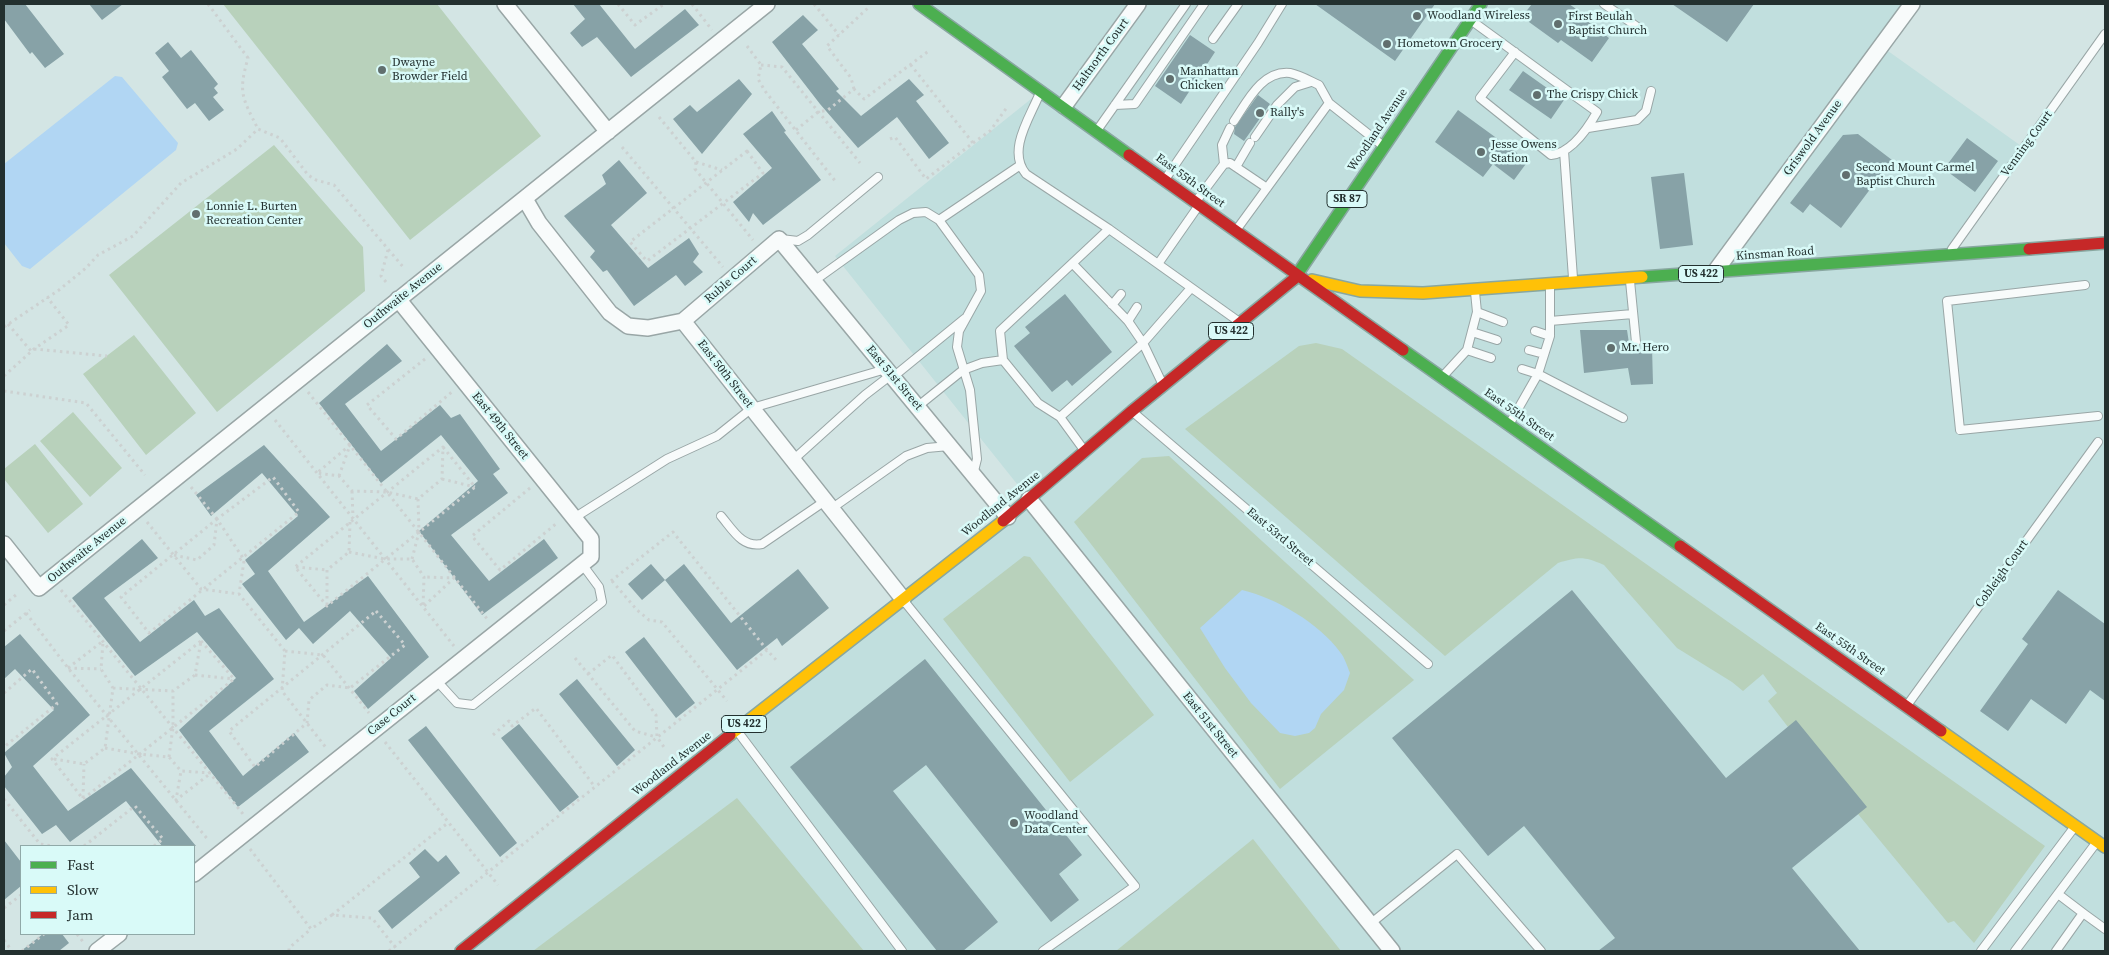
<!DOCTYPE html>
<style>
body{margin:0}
#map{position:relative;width:2109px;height:955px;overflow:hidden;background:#d3e5e4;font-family:"Source Serif 4",serif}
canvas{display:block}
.frame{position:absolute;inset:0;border:5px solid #23302f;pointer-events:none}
.legend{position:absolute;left:20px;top:845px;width:175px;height:90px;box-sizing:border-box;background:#d9faf8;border:1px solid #90a9a8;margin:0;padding:6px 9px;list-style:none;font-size:15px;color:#23302f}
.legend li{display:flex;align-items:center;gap:10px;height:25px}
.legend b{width:25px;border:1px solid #90a9a8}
</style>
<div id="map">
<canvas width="2109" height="955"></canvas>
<div class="frame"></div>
<ul class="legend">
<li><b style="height:6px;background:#4caf50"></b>Fast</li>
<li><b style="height:6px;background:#ffc107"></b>Slow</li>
<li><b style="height:6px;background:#c62828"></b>Jam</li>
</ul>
</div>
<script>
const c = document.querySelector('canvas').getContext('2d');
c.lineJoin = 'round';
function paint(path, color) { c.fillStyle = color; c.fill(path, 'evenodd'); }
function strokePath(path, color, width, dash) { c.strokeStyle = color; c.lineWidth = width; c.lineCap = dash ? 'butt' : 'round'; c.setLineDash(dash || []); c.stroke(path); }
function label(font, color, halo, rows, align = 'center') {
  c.font = font + ' "Source Serif 4",serif'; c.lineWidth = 5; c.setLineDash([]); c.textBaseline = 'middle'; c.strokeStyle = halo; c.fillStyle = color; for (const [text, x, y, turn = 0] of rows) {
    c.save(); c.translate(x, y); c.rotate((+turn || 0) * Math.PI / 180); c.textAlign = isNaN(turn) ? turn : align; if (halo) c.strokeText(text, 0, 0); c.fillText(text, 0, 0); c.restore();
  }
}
const built = new Path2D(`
 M919 4H1912L1881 46 2024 148 1948 254 2105 243V951H461L1029 499 835 256 1041 91Z`);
const green = new Path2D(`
 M223 4H437L541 136 410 240Z
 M274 145 363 247 365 291 217 412 109 275Z
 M134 335 196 413 146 455 83 374Z
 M1316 343 1342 349 2045 846 1974 943 1954 921 1948 923 1858 814 1796 721 1788 727 1768 701 1777 693 1763 674 1743 691 1732 682 1677 648 1604 565C1583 556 1579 557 1558 563L1445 656 1185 429 1299 346Z
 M73 412 122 468 90 497 40 441Z
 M35 444 83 504 48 533 4 479V469Z
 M1169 456 1414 680 1280 789 1074 522 1142 458Z
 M1024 556 1030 557 1154 715 1070 782 943 619Z
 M737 798 864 951H533Z
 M1253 839 1341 951H1116Z`);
const water = new Path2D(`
 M115 76 122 77 178 143 176 150 30 269 22 266 4 243V164Z
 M1242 590C1276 598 1319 623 1340 652 1345 658 1347 666 1350 673L1344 690 1321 714 1315 728 1309 733 1295 736 1280 733 1251 703 1225 668 1200 628Z`);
const building = new Path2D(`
 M4 4H25L64 54 45 68 32 52 30 54 4 19Z
 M89 4H123L102 20Z
 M573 4H599L635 49 685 9 699 25 631 77 597 37 582 47 570 33 585 19Z
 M1315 4H1435L1395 61Z
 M1532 4H1569L1589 18 1587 21 1609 38 1592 62 1561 40 1558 43 1529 22 1531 19 1524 14Z
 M1672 4H1754L1727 42Z
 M803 15 818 30 802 44 839 89 836 91 861 116 909 79 924 95 916 101 949 143 929 159 897 117 858 148 820 104 772 42Z
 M1190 35 1215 52 1181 104 1155 86Z
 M168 42 181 58 191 50 218 84 214 88 218 93 213 97 224 110 209 121 195 103 187 109 162 77 169 71 155 53Z
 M1523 71 1564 100 1551 119 1509 90Z
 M739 79 752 94 702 154 673 119 690 105 697 112Z
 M1258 95 1270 104 1244 141 1234 134 1235 127Z
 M1458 110 1528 161 1514 180 1493 164 1483 177 1435 142Z
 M772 111 786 131 784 132 821 180 763 225 753 213 749 222 733 202 772 168 743 134Z
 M1858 134 1892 160 1841 228 1810 204 1803 213 1790 203 1843 135Z
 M1967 138 1998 161 1975 192 1944 169Z
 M619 160 647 193 611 225 648 268 689 238 699 254 693 262 703 272 685 286 676 275 634 306 607 270 603 272 590 257 595 251 564 216 606 184 602 175Z
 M1684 173 1693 245 1660 249 1651 177Z
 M1065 294 1112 352 1072 386 1067 380 1052 392 1014 346 1030 333 1025 327Z
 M1580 330H1627L1630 350 1652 347 1653 384 1631 385 1628 368 1584 373Z
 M387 344 402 361 345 404 381 451 440 405 451 418 460 414 500 469 493 474 508 493 451 535 489 581 544 539 558 558 482 615 419 531 478 481 441 435 381 483 319 403Z
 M264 445 330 517 268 571 304 622 368 576 429 657 368 709 354 691 391 658 350 611 313 644 299 628 286 640 242 584 255 574 245 560 298 516 262 473 211 516 196 495Z
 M142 539 158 558 104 598 140 642 194 600 205 616 219 608 274 679 209 731 243 776 294 733 309 752 238 807 179 730 236 678 197 632 135 676 72 598Z
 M651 564 665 580 642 600 628 584Z
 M684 564 731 623 798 569 829 608 782 646 777 638 737 670 665 580Z
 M1572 590 1726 778 1796 720 1867 807 1792 868 1860 951H1598L1615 938 1524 826 1488 856 1392 738Z
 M2058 590 2105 624V701L2090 690 2066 724 2031 699 2008 731 1980 711 2028 644 2022 639Z
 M20 634 90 715 33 766 68 811 131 768 196 846H162L126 801 70 842 56 825 42 834 4 786V777L12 767 4 753 54 710 15 669 4 679V647Z
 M644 637 695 703 676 718 625 652Z
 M925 659 1082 855 1059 874 1079 900 1051 922 926 765 893 791 998 922 963 951H937L790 767Z
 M577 679 635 750 617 766 559 694Z
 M519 724 579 797 560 812 501 738Z
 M426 726 517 843 500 857 408 740Z
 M4 840 21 862V886L4 900Z
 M425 849 438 862 446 855 460 873 392 929 378 911 420 877 409 863Z
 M43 934H62L69 943 59 951H21Z`);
const path = new Path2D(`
 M208 4 248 58C238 93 242 97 258 129
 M618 4 635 25 664 4
 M692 4 712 30
 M814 4 839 35
 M747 46 761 65 758 79 765 91 836 182
 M761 65 782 67 860 163
 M854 89 851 78 827 46 869 7
 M659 117 696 162 695 169 753 240
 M796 130 818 112 828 110 854 89 864 99 930 50
 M890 139 895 137 926 179 973 143 910 64
 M973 143 990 131 1008 106
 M622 147 723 267
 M747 151 763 173 647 261 630 242Z
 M696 162 722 170
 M386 282 381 276 388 250
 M8 324 31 351
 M4 327 59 290 86 268 98 255 133 236 181 183 237 149 258 129 280 138 308 175 316 180 334 185 404 268
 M34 349 107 356
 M425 359 367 405 396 439 453 391
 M4 376 34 349 69 325 47 297
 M4 391 86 403 145 475
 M308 392 488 620
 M275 420 454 646
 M443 447 475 487 327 606 295 567Z
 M339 476 350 445 317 473 339 476 352 491 387 492 418 499
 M442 479 475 487
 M191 487 217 519
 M530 488 472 536 500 570 557 523
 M352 491 353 518
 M147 522 201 589 239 594 285 651 282 691 327 749
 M349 552 385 559H412L424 577 423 607 454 578 424 577
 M174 555 197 560 214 545 217 519 273 477 299 512 149 633 121 597 217 519 243 558 244 561 239 594
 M412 559 419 532 418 499 442 479 443 447
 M296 567 327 570
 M611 581 673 532 767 650
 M612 581 637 610 649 620 662 622 727 701
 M61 590 243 814
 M4 605 17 594
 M327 605V570L349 552 350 522
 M376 611 405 645 350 688 327 685 309 700 307 723 255 767 229 731Z
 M26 613 68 668 209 841
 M4 631 30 610
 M201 641 234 679 83 799 52 759Z
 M285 651 323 655 369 713
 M575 658 635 731 656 737
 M68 668 103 641
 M68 668 101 669
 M588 674 612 655 656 715 657 737 666 750
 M195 675 234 679
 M113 688 173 691 195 675 201 641
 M4 693 32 669 57 704 4 747
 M493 735 509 721 512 726 536 708 595 787
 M385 742 498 885
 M105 748 139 754 169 757 181 771 211 773 176 800 181 771
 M169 757 173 727V691
 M54 759 84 764 105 748 113 688 101 669 103 642
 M83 798 84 764
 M4 799 40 844 53 846
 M84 846 135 806 163 839 154 846
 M250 849 311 929 332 915 372 918 398 951
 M4 908 21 895
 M332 915 449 822
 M77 934 84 943
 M4 940 12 951
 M22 951 44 934
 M289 951V948L311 929
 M389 951 767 650 777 661`);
const lane = new Path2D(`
 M1604 4 1639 28
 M1472 21C1513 51 1555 82 1597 112 1588 128 1571 153 1551 155L1480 98 1515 52
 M1213 39 1238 4
 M1039 95C1029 119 1007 151 1026 174L1109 229
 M1115 105 1135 104 1204 4
 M1234 121C1247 102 1262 70 1290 73 1300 75 1310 81 1319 85L1329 103 1382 145
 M1588 128 1637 120 1646 111 1651 91
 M1098 129 1186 4
 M1255 137 1277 105 1295 87 1311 82
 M1564 151 1573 278
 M1224 164 1222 145 1230 128
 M1236 167 1250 143
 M1166 178 1258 43 1282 4
 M1197 200 1224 164 1230 163 1267 188
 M939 220 1019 166
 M1237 229 1329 103
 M781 239 798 241 808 235 878 177
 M1952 249 2105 34
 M1073 264 1128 321 1143 343 1191 288
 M1158 264 1197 208
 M814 281 899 220 913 213 926 212 939 220 979 275 981 291 959 331 957 347 970 390 977 459 973 475
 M1630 281 1636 342
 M2085 285 1947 301 1960 430 2098 416
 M1112 305 1121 294
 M1477 312 1503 322
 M1128 321 1137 307
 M1550 321 1633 314
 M1535 331 1550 336
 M1472 332 1497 340
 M1467 350 1491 358
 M1529 350 1544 354
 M1522 369 1538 374 1623 418
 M1444 375 1467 350 1477 312 1475 292
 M893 377 964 319
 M917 407 963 370 982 363 1003 360
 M1134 413 1428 664
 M1060 417 1143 343 1162 383
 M1510 423 1538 374 1550 336V287
 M1084 450 1060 417 1038 403 1003 360 1000 331 1109 229 1238 321
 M793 460 865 395 891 375
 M831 509 906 456 927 448 949 446
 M721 516C733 530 742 548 762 544L825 501
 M574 518 667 459 717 436 752 408 886 369
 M904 601 1135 886 1043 951
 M436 680 457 703 473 705 602 602 599 587 582 564
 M1908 704 2098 442
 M738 732 902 951
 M2083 913 2105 929
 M1370 924 1457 854 1541 951
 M1981 951 2073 829
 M2015 951 2096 843
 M2056 951 2083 913 2058 894`);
const street = new Path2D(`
 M505 4 608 132
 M1064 106 1138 4
 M525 199 539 223 610 313 628 326 648 328 683 321 779 239 1008 517
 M1714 273 1912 4
 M683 321 903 599
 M1029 499 1392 951
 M4 544 39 588 767 4
 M194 874 591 557V539L398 299
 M97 951 119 934`);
const fast = new Path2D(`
 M919 4 1129 155
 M1642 277 2029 249
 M1294 279 1481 4
 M1403 350 1680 546`);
const slow = new Path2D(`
 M1312 280 1360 291 1423 293 1642 277
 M1941 731 2105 847
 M730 735 1003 521`);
const jam = new Path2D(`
 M1129 155 1403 350
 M2029 249 2105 243
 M1003 521 1132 411 1294 279
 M1680 546 1941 731
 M461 951 730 735`);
const markers = [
 [1417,16,5,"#616f6e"],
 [1558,24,5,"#616f6e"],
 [1387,44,5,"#616f6e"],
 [382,70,5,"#616f6e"],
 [1170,79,5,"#616f6e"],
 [1537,95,5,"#616f6e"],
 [1260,113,5,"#616f6e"],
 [1481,152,5,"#616f6e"],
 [1846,175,5,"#616f6e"],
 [196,214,5,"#616f6e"],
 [1611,348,5,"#616f6e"],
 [1014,823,5,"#616f6e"]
];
const shields = [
 [1347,199,40],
 [1701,274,45],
 [1231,331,45],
 [744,724,45]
];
const shieldNames = [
 ["SR 87",1347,199],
 ["US 422",1701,274],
 ["US 422",1231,331],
 ["US 422",744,724]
];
const poiNames = [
 ["Woodland Wireless",1427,16],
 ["First Beulah",1568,17],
 ["Baptist Church",1568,31],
 ["Hometown Grocery",1397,44],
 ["Dwayne",392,63],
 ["Browder Field",392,77],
 ["Manhattan",1180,72],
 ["Chicken",1180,86],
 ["The Crispy Chick",1547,95],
 ["Rally's",1270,113],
 ["Jesse Owens",1491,145],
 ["Station",1491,159],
 ["Second Mount Carmel",1856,168],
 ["Baptist Church",1856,182],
 ["Lonnie L. Burten",206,207],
 ["Recreation Center",206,221],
 ["Mr. Hero",1621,348],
 ["Woodland",1024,816],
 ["Data Center",1024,830]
];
const streetNames = [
 ["Haltnorth Court",1101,55,-54],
 ["Woodland Avenue",1378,130,-56],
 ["Griswold Avenue",1813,138,-54],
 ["Venning Court",2027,144,-54],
 ["East 55th Street",1190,181,36],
 ["Kinsman Road",1775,254,-4],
 ["Ruble Court",731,280,-41],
 ["Outhwaite Avenue",403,296,-39],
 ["East 50th Street",725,374,52],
 ["East 51st Street",894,378,50],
 ["East 55th Street",1519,415,35],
 ["East 49th Street",500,426,51],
 ["Woodland Avenue",1001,504,-39],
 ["East 53rd Street",1280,537,40],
 ["Outhwaite Avenue",87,550,-39],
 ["Cobleigh Court",2002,574,-54],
 ["East 55th Street",1850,649,35],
 ["Case Court",392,715,-39],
 ["East 51st Street",1210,725,51],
 ["Woodland Avenue",672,764,-38]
];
paint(built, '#c1dfde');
paint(green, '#b8d1bb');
paint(water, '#b1d6f3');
paint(building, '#87a2a7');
strokePath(lane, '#99a6a6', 10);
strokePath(street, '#99a6a6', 18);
strokePath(fast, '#88a7a0', 14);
strokePath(slow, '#88a7a0', 14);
strokePath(jam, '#88a7a0', 14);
strokePath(path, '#ccd1d1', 3, [2.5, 4]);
strokePath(lane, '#f8fbfb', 8);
strokePath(street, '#f8fbfb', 15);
strokePath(fast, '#4caf50', 11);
strokePath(slow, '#ffc107', 11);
strokePath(jam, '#c62828', 11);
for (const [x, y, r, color] of markers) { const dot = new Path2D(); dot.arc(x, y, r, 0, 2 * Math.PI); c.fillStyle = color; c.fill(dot); strokePath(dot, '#d9faf8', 2); }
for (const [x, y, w] of shields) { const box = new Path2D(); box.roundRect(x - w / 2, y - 8.5, w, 17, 4); c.fillStyle = '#d9faf8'; c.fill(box); strokePath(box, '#23302f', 1); }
label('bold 11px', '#23302f', null, shieldNames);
label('12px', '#23302f', '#d9faf8', poiNames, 'left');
label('12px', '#23302f', '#d9faf8', streetNames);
</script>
